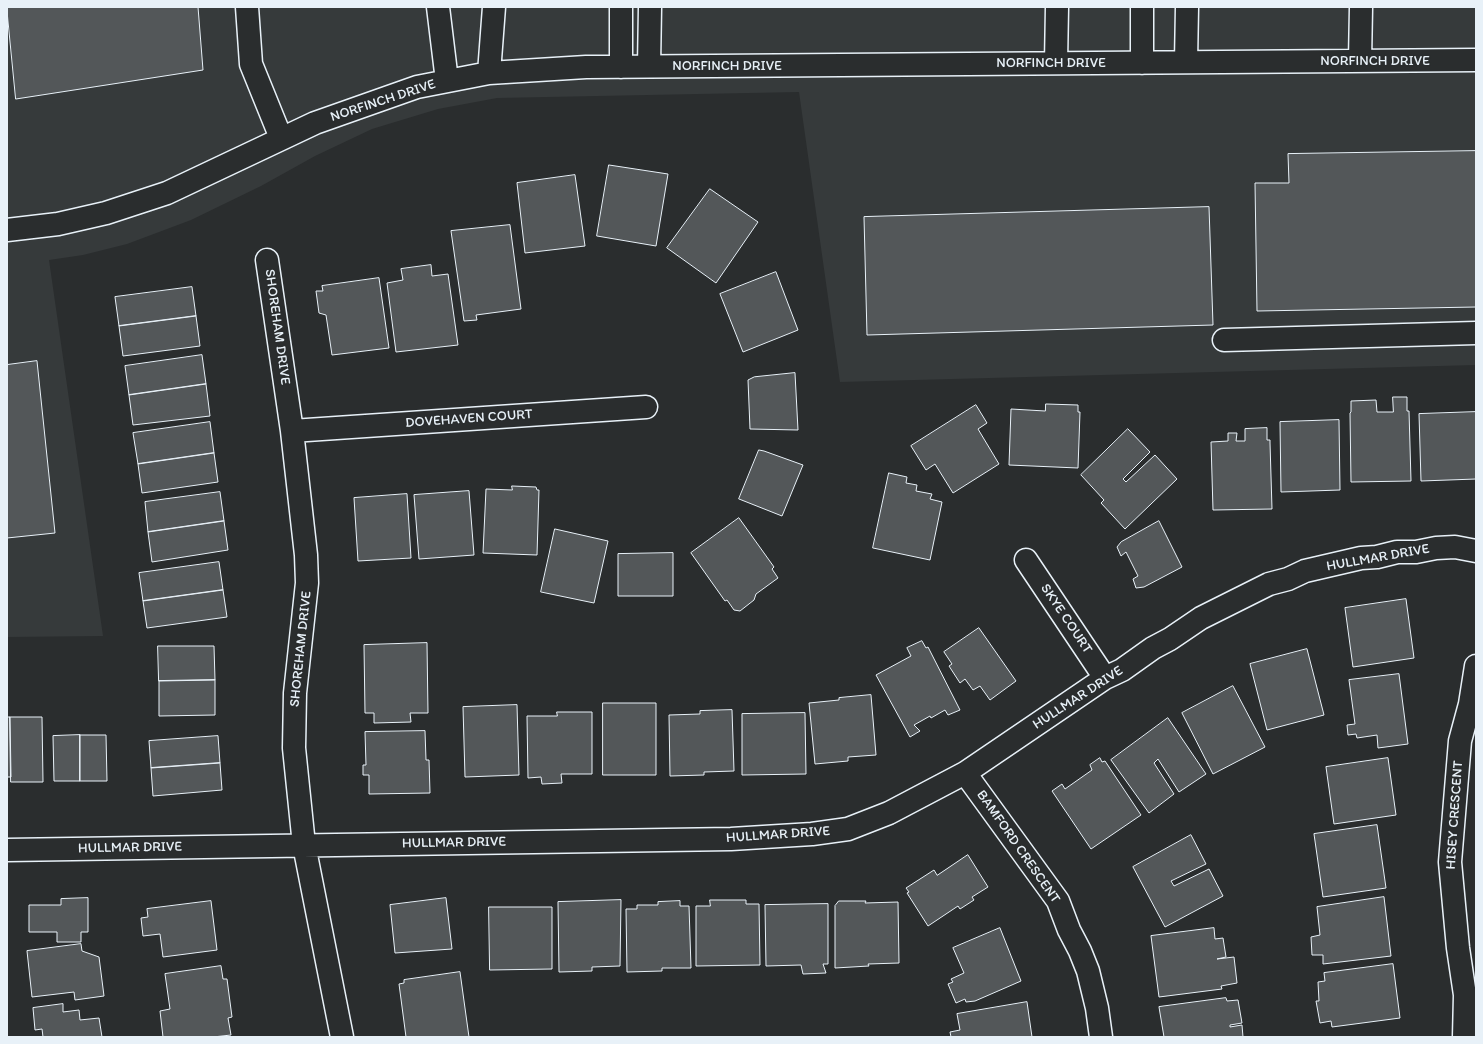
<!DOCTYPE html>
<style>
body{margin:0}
#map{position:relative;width:1483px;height:1044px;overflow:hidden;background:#2a2d2e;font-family:Itim,sans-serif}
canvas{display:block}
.frame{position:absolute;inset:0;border:8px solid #e8f1f8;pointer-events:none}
</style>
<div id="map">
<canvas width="1483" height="1044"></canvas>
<div class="frame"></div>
</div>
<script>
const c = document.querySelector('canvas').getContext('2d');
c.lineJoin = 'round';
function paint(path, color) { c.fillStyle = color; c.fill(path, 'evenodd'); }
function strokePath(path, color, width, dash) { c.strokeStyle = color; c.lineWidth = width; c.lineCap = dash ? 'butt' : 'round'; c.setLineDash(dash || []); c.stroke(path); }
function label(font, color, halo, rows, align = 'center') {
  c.font = font + ' Itim,sans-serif'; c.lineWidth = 3; c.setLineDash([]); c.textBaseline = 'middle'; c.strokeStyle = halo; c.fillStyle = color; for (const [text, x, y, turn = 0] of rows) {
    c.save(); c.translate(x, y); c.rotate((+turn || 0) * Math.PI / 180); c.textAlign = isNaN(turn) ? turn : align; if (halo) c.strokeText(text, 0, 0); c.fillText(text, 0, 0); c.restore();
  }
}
const built = new Path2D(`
 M7 7H1476V365L840 382 799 92 497 98 438 109 372 129 315 156 261 186 191 220 127 244 83 255 49 260 103 636 7 637Z`);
const building = new Path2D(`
 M7 7H198L203 70 16 99Z
 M1476 151V307L1257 311 1255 183H1289L1288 154Z
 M609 165 668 174 656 246 597 236Z
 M575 175 585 246 525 253 517 183Z
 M710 189 758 222 716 283 667 248Z
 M1209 207 1213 325 867 335 864 217Z
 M510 225 521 309 476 315 477 320 464 321 451 231Z
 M431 265 432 276 448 274 458 345 396 352 387 283 403 280 401 269Z
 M776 272 798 330 743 352 720 294Z
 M379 278 389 348 332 355 326 315 319 313 316 291H323L322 286Z
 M192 287 196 316 119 326 115 297Z
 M196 316 200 346 123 356 119 326Z
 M202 355 206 384 129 395 125 366Z
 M37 361 55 533 7 538V365Z
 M795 373 798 430 750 429 748 380 754 377Z
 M206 384 210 416 133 425 129 395Z
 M1393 397H1407V411H1409L1411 481 1351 482 1350 413 1351 412V401L1376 400 1377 412H1393Z
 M1046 404 1078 405V412H1080L1078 468 1009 465 1011 409 1045 411Z
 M976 405 987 423 978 429 999 464 953 493 935 464 926 470 911 446Z
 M1476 412V479L1421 481 1419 414Z
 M1339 420 1340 490 1281 492 1280 422Z
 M210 422 214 453 138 464 133 433Z
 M1267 428V440H1270V443L1272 509 1213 510 1211 442 1228 441V433H1237L1236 441H1245V429Z
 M1128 429 1150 452 1123 479 1126 482 1155 455 1177 479 1125 529 1101 503 1104 500 1081 475Z
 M759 450 764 451 803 465 782 516 739 499Z
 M214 453 218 482 142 493 138 464Z
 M889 473 907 477 906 483 917 485 916 491 932 494 930 499 942 502 930 560 873 548Z
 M512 486 536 487 537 490H539L537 555 483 553 486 489 512 490Z
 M469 491 474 555 419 559 414 495Z
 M220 492 224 521 148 532 145 502Z
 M407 494 411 558 358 561 354 498Z
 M739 518 774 567 772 569 778 578 756 594 754 600 740 611 734 610 727 600 725 601 691 553Z
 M224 521 228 550 152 562 148 532Z
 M1159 521 1182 567 1144 587 1136 588 1133 579 1138 576 1126 552 1121 556 1117 547 1121 542Z
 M555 529 608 541 594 603 541 592Z
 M673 553V596H618V554Z
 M219 562 223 590 143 601 139 573Z
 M223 590 227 617 147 628 143 601Z
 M1406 599 1414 658 1353 667 1345 608Z
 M979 628 1016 681 990 700 980 686 973 690 965 679 960 683 949 666 952 664 944 652Z
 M922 641 926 648 928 647 960 710 948 715 945 710 931 718 930 716 914 725 920 731 910 737 876 675 911 656 907 648Z
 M427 643 428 713H410L411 722 374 723V713H365L364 645Z
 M158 646H214L215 680 159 681Z
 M1307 649 1324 715 1267 730 1250 664Z
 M1399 674 1408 744 1378 748 1377 735 1357 738 1356 734 1348 735 1347 725 1355 724 1349 680Z
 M215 680V715L159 716V681Z
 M1233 686 1265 747 1213 774 1182 713Z
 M871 695 876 755 848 757V761L815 764 809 703 839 700V698Z
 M603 703H656V775H603Z
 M517 705 519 775 465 777 463 707Z
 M732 710 734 771 704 772V775L670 776 669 715 700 714V711Z
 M557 712H592V774H561L562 783 542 784 541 777 528 778 527 716H557Z
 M805 713 806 774 742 775V714Z
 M7 717H10L11 777H7Z
 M10 717H42L43 782H11Z
 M1168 718 1206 774 1179 792 1158 759 1154 763 1174 794 1149 813 1111 760Z
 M425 731 426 760H429L430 793 369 794V775H363V765H366L365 732Z
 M80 735V781H54L53 736Z
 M80 735H106L107 781H80Z
 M218 736 220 763 151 768 149 741Z
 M1100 758 1102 762 1105 761 1141 815 1091 849 1052 791 1062 784 1065 789 1092 770 1090 765Z
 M1388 758 1396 815 1334 824 1326 767Z
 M220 763 222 790 153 796 151 768Z
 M1377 825 1386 888 1323 897 1314 834Z
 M1191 835 1206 864 1171 881 1174 886 1209 869 1223 896 1165 927 1133 867Z
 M968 855 988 887 972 897 974 900 960 909 958 906 928 926 907 893 909 892 906 888 934 870 937 875Z
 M1384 897 1391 956 1323 964V955H1312L1311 937 1320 935 1317 907Z
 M88 898V932H81V942H57V932H29V905H61V899Z
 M446 898 452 949 395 953 390 905Z
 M621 900 620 966 592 967V971L559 972 558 902Z
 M710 900H746V904H759L760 965 696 966V906H710Z
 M211 901 217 950 163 957 160 934 143 936 141 918 148 917 147 909Z
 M680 901V906H689L691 968H662V971L627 972 626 909H637V905H658V902Z
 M839 901H866L865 903 898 902 899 963 868 964 869 966 835 968V906Z
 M828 904V964H823L826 973 803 974 801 965 766 966 765 905Z
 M489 907H552V969L490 970Z
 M1000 928 1021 981 975 1001 966 1002 965 999 956 1003 948 984 953 982 951 979 964 973 953 948Z
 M1214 928 1215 939 1223 938 1226 957 1217 959 1234 957 1237 983 1221 986 1222 989 1159 997 1151 936Z
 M81 944 82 951 99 957 104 996 75 1000 74 992 32 997 27 951Z
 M1393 964 1400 1018 1332 1027 1331 1021 1320 1023 1316 1001H1319L1318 982 1325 981 1324 973Z
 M221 966 223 979H227L232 1017 228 1018 231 1035 213 1037H163L160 1011 170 1009 165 974Z
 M460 972 469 1037H406L399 984 404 983V980Z
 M1226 998 1227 1001 1238 1000 1242 1023 1230 1025V1027L1242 1025 1243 1037H1164L1159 1007Z
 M1027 1002 1032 1037H951L950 1032 960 1030 957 1014Z
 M63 1004V1012L79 1010 80 1020 99 1018 102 1037H43L42 1029 35 1030 33 1008Z`);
const minor = new Path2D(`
 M247 7 251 64 281 138
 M438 7 447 81
 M1360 61 1361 7
 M1186 62 1187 7
 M1056 63 1057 7
 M1142 63V7
 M649 66 650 7
 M621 67V7
 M489 73 494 7
 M7 230 58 224 106 213 167 193 315 123 417 87 489 73 586 67 1476 60
 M267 260 292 431 306 555 307 583 295 693 294 748 304 845 342 1037
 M1224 340 1476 333
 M292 431 646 407
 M1026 560 1105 678
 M965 773 1058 901 1069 930 1080 951 1088 971 1097 1008 1101 1037
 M7 850 731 839 812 834 848 829 889 813 965 773 1105 678 1122 670 1153 648 1170 639 1201 618 1269 584 1288 579 1305 571 1361 558 1377 557 1397 552H1416L1436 548 1455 547 1476 551
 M1464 1037 1465 995 1458 948 1450 862 1460 741 1470 704 1476 666`);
const streetNames = [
 ["NORFINCH DRIVE",1375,61],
 ["NORFINCH DRIVE",1051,63],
 ["NORFINCH DRIVE",727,66],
 ["NORFINCH DRIVE",383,101,-18],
 ["SHOREHAM DRIVE",277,327,82],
 ["DOVEHAVEN COURT",469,419,-4],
 ["HULLMAR DRIVE",1378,558,-10],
 ["SKYE COURT",1066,619,56],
 ["SHOREHAM DRIVE",301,649,-84],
 ["HULLMAR DRIVE",1078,698,-33],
 ["HISEY CRESCENT",1455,815,-86],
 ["HULLMAR DRIVE",778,835,-4],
 ["HULLMAR DRIVE",454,843,-1],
 ["BAMFORD CRESCENT",1018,847,55],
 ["HULLMAR DRIVE",130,848,-1]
];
paint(built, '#363a3b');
paint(building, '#535759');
strokePath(building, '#e8f1f8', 1);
strokePath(minor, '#e8f1f8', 25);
strokePath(minor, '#2a2d2e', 22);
label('14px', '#e8f1f8', '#2a2d2e', streetNames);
</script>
